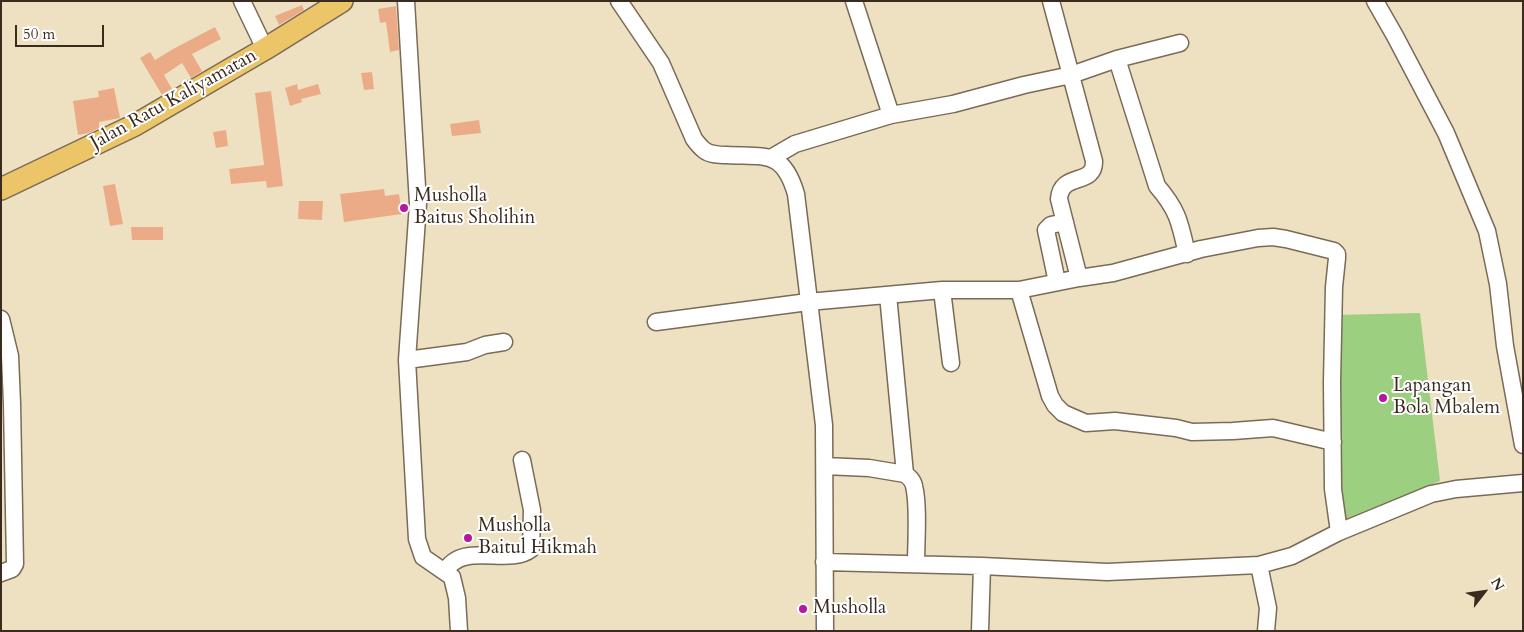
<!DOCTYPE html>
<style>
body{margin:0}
#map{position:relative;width:1524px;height:632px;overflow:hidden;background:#eee1c2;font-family:Cardo,serif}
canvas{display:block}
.frame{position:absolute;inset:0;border:2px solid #3b2a1e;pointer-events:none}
.north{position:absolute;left:1459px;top:567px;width:50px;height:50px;-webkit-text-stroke:4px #fff;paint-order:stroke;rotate:60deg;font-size:14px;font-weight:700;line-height:20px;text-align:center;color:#3b2a1e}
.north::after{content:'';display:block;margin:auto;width:18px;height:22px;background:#3b2a1e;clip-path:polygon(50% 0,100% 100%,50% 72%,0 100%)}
.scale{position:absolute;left:15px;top:25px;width:89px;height:22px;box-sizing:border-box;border:2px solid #3b2a1e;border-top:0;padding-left:6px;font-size:15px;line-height:18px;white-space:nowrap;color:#3b2a1e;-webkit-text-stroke:4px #fff;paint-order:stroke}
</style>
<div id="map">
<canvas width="1524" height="632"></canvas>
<div class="frame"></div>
<div class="north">N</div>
<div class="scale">50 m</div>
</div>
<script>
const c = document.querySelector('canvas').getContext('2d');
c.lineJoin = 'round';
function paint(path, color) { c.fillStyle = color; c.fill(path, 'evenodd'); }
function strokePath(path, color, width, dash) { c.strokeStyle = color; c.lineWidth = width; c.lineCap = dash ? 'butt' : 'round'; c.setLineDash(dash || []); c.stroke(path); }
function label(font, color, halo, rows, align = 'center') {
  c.font = font + ' Cardo,serif'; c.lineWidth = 4; c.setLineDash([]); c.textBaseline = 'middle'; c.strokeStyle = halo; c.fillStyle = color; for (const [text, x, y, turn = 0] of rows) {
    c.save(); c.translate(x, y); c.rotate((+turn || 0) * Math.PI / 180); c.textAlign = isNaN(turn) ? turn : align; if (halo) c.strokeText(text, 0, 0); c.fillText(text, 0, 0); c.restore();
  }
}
const green = new Path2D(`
 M1420 313 1440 481 1338 522 1334 315Z`);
const building = new Path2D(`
 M302 5 304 10 279 25 275 16Z
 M396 6 399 50 390 52 386 22 380 23 378 9Z
 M215 27 221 39 192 54 202 71 191 78 182 63 164 75 172 89 162 95 140 58 150 52 155 60 173 49Z
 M372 72 374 89 364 90 361 73Z
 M297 84 298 90 318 84 321 94 301 99 302 102 290 106 285 88Z
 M114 88 120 118 99 122V128L89 133 78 135 73 101 99 97 98 91Z
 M271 91 283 186 267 188 266 181 231 184 229 169 264 165 255 93Z
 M479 120 481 133 452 136 450 124Z
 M226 130 228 146 216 148 213 132Z
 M115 184 123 224 110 226 103 186Z
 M384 189 385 196 399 194 402 214 344 222 340 194Z
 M299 201H323L322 220 298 219Z
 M131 227H163V240H132Z`);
const minor = new Path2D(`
 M242 1 265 49
 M406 1 418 204 407 360 417 539 423 557 452 577 457 598 459 631
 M619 1 661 63 694 139C697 143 700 147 704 150 710 155 720 155 727 155 766 157 783 150 796 194L824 425 825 631
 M854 1 891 115
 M1051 1 1094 161C1095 187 1061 171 1059 199L1079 278
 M1375 1 1395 36 1446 133 1487 231 1498 284 1505 346 1523 445
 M1117 59 1157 186C1178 210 1180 223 1187 254
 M771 158 795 144 891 115 953 104 1024 85 1071 75 1117 59 1180 43
 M1057 282 1046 230 1051 225 1065 222
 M942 290 951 363
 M1019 290 1050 396 1055 405 1063 413 1086 423 1115 421 1176 428 1192 432 1233 431 1273 428 1333 442
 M888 295 905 474C909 477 913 480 914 486 919 506 916 542 916 564
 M1 319 10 356 12 404 15 564 12 569 1 573
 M656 322 808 302 942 290H1019L1079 278 1113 273 1201 249 1258 238 1273 237 1286 239 1334 251 1337 254V258L1334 287 1332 382 1333 489 1339 532
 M407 360 467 352 485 345 504 342
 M825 466 869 468 905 474
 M824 562 982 566 1107 572 1259 565 1292 556 1339 532 1431 494 1456 489 1523 483
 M1259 565 1268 608 1266 631
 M445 572C462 540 508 567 531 549L532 510 522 460
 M980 631 982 566`);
const major = new Path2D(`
 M1 189 135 125 265 49 342 1`);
const markers = [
 [404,208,5,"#b5179e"],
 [1383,398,5,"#b5179e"],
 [468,538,5,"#b5179e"],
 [803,609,5,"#b5179e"]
];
const streetNames = [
 ["Jalan Ratu Kaliyamatan",174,100,-29]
];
const poiNames = [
 ["Musholla",414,197],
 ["Baitus Sholihin",414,219],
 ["Lapangan",1393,387],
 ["Bola Mbalem",1393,409],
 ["Musholla",478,527],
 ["Baitul Hikmah",478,549],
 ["Musholla",813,609]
];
paint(green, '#9ccf7f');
paint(building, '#ecab87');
strokePath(minor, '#7a6a57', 19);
strokePath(major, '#7a6a57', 24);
strokePath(minor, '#fff', 16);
strokePath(major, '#ecc569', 21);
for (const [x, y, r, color] of markers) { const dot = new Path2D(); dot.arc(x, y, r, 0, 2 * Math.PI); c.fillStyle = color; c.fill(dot); strokePath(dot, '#fff', 2); }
label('19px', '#3b2a1e', '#fff', streetNames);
label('19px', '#3b2a1e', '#fff', poiNames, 'left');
</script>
